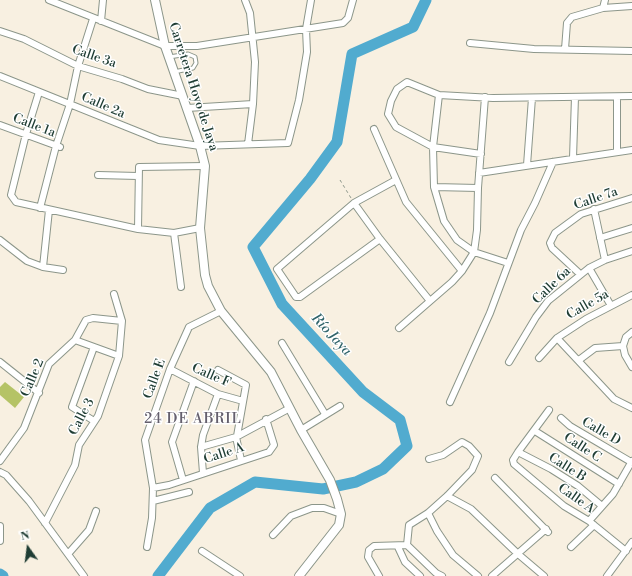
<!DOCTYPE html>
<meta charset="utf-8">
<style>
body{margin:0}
#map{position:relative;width:632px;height:576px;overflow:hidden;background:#f8f0e1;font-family:"Libre Bodoni",serif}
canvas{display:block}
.north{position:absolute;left:8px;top:528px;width:40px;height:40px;-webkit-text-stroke:3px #fff;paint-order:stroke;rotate:346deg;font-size:11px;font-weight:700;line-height:16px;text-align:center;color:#1f3d34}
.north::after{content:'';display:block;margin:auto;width:14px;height:18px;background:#1f3d34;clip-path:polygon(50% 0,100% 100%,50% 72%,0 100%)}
</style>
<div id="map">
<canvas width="632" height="576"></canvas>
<div class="north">N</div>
</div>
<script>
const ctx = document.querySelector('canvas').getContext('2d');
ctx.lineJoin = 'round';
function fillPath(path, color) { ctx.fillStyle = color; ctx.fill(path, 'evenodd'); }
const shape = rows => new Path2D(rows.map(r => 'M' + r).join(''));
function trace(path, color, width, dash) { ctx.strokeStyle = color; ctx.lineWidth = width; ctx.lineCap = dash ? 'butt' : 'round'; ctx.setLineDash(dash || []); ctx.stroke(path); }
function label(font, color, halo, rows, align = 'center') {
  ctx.font = font + ' "Libre Bodoni",serif'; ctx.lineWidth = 3; ctx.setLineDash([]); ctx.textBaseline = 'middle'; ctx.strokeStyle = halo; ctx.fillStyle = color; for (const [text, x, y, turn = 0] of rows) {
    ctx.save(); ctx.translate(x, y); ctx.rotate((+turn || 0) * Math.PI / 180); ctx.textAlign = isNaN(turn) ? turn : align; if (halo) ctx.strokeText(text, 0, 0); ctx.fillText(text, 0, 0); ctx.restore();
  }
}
fillPath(shape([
 [5,382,24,397,15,408,0,395,0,387]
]), '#b5c366');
trace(shape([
 [0,574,3,576],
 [158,576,210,508,255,482,323,489,356,482,383,469,407,446,400,420,363,392,282,304,253,247,310,179,337,142,352,54,413,27,426,0]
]), '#51abcf', 11);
const lane = shape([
 [169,57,188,54,195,57,196,63,193,68,174,72]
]);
const street = shape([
 [49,0,165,46,197,46,343,23,348,18,353,0],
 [245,0,250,13,255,62,253,104,248,144],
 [603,8,605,0],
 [101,21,103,0],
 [0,31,24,39,78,66,122,79,148,89,183,96],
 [470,43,534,49,632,51],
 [565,49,567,23,572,17,603,8,632,6],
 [0,76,159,140,200,146,288,143,299,100,307,52,306,29,311,0],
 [39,92,26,134,11,195,16,202,138,229,174,233,200,228],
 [439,95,433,147,434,187,444,221,457,240,474,252,508,263],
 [617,97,617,152],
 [187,108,253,104],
 [0,125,60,147],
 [374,129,406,202,462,271],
 [481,154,433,147,396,127,388,114,391,101,397,89,407,82,439,95,493,98,632,96],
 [573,158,575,97],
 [527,165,532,98],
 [479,173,632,150],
 [98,175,138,176],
 [434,187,478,188],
 [354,203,380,239,430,301],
 [40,208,56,146,70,104,78,66,93,19],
 [594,209,605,260],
 [138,229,139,167,205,166],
 [174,233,181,287],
 [600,238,632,228],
 [380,239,300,297,296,297,277,269,354,203,396,180],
 [0,240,27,261,43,267,63,270],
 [43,267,49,210],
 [589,268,610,304],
 [580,274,552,248,550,243,555,233,581,214,632,198],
 [399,328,452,282,462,271,474,252,477,230,478,188,485,97],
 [632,332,626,337,623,346,625,355,632,367],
 [557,338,586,319,632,295],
 [75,340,119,356],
 [282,343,325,414],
 [94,347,72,407,94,421],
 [539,358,557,338,614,399,632,408],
 [579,360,595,348,623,346],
 [0,362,39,393],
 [509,362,536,317,548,301,589,268,605,260,632,251],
 [170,369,218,394,243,401],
 [218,370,246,385,237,436],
 [450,402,490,313,521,230,535,203,553,162],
 [549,410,518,452,513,460,514,464,564,506,589,521,626,551],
 [561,418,570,426,631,462],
 [301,430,340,406],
 [535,431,619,484],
 [236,437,241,460],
 [201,447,236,437,290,408],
 [518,452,551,469,578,486,602,506],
 [0,461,24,428,49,364,75,340,86,320,93,318,122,321],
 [0,472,6,475,29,501,84,576],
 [203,473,201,447,203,435,218,394],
 [495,478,548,532],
 [183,480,172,442,194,381],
 [153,488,169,485,269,452,274,445,266,419],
 [447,496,471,509,518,554,544,576],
 [153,501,189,492],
 [428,513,437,531,453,555,478,576],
 [589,521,613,494,632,461],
 [45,523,75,465,79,445,98,416,119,356,122,321,114,294],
 [0,526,0,541],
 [273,535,291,516,312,508,324,508,341,514],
 [407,545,409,525,428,513,447,496,472,470,478,456,469,446,462,442,443,455,429,459],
 [407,545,436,573,442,576],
 [147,547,152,518,153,488,145,440,170,369,189,327,221,311],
 [398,547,405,562,420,576],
 [571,547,594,525],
 [202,551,240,576],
 [68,554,89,530,96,511],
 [379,576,368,557,369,550,374,546,407,545],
 [492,576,546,529],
 [607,576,632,542]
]);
const secondary = shape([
 [155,0,165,46,200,146,205,166,200,228,205,275,208,286,221,311,271,372,301,430,330,480,337,499,341,514,339,525,299,576]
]);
trace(lane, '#8c968a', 5);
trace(street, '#8c968a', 8);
trace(secondary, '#8c968a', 10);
trace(shape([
 [340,180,351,198]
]), '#8c968a', 1, [3, 3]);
trace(lane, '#fff', 3);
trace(street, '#fff', 6);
trace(secondary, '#fff', 8);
label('13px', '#1f3d34', '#fff', [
 ["Calle 3a",94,57,19],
 ["Carretera Hoyo de Jaya",193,87,72],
 ["Calle 2a",103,106,23],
 ["Calle 1a",34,126,21],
 ["Calle 7a",596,199,-19],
 ["Calle 6a",552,286,-44],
 ["Calle 5a",588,305,-30],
 ["Calle F",211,376,23],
 ["Calle 2",33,378,-67],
 ["Calle E",155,379,-70],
 ["Calle 3",82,417,-62],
 ["Calle D",601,432,30],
 ["Calle C",582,448,33],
 ["Calle A",224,454,-18],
 ["Calle B",567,468,32],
 ["Calle A",576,499,35]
]);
label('italic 14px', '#30646a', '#fff', [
 ["Río Jaya",331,335,47]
]);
ctx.letterSpacing = '1px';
label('14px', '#645f6d', '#fff', [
 ["24 DE ABRIL",193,420]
]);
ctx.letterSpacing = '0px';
</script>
